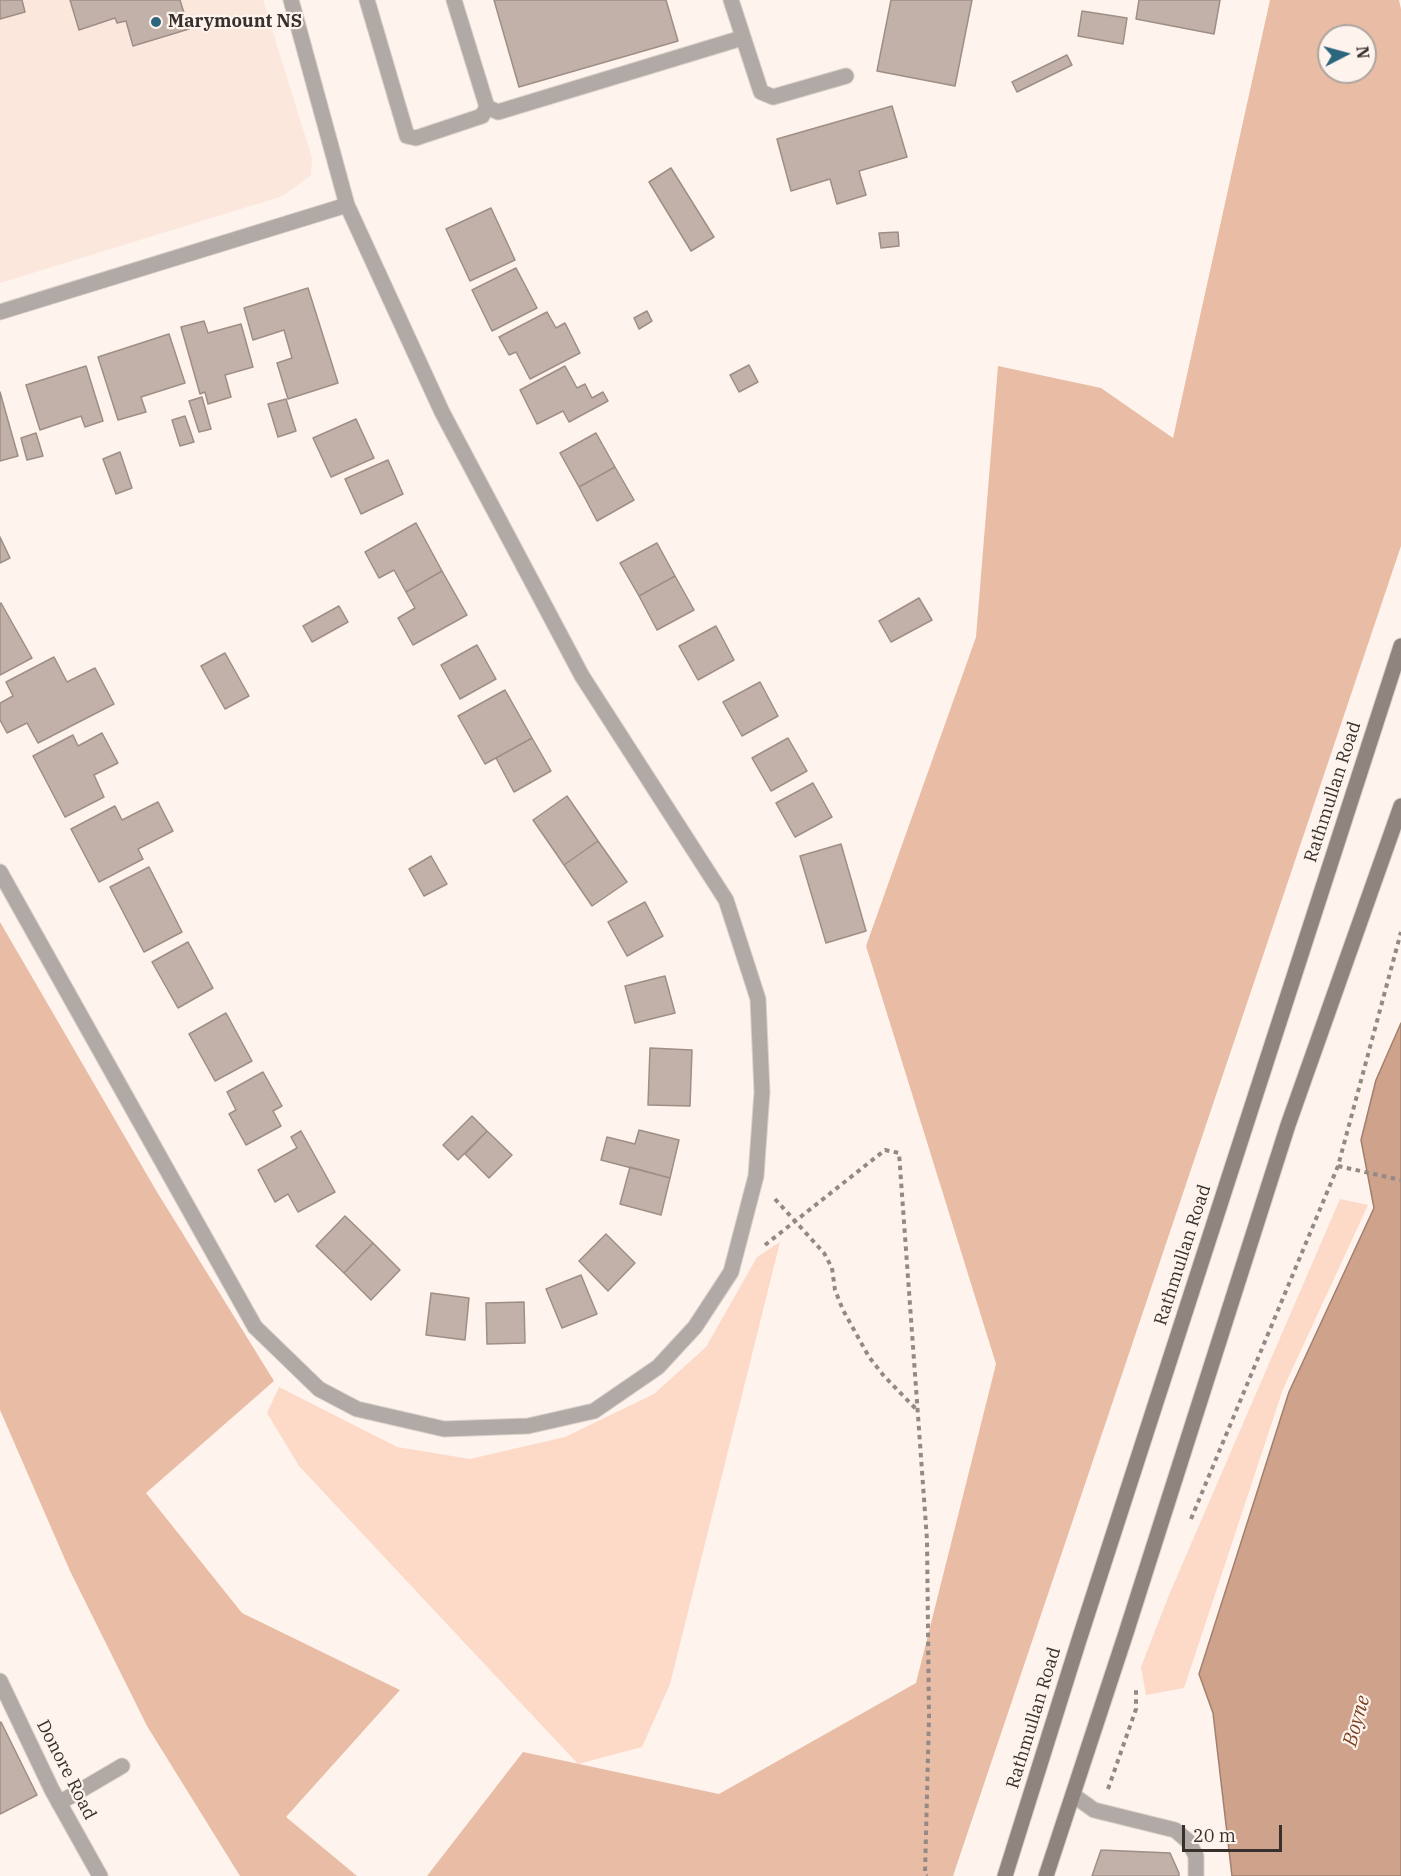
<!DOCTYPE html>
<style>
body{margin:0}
#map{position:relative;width:1401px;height:1876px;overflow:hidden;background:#fef3ed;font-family:"IBM Plex Serif",serif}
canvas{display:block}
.north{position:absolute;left:1317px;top:24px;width:60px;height:60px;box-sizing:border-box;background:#fef3ed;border:2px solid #aea5a0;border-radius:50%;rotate:84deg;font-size:16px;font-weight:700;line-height:24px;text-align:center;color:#37302d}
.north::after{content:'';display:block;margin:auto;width:21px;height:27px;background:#2c657e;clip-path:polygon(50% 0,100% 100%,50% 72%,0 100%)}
.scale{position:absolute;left:1182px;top:1825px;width:100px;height:27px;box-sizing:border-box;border:3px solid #37302d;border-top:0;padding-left:8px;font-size:18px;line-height:21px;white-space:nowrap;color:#37302d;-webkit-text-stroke:4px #fef3ed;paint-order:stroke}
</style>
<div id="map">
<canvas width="1401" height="1876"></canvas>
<div class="north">N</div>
<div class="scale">20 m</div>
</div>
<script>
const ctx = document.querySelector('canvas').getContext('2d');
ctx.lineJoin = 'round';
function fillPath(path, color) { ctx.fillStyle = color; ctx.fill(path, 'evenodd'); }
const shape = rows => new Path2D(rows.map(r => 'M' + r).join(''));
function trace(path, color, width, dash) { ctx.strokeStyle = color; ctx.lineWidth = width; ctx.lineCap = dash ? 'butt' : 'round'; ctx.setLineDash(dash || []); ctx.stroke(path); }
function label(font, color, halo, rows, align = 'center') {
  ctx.font = font + ' "IBM Plex Serif",serif'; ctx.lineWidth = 4.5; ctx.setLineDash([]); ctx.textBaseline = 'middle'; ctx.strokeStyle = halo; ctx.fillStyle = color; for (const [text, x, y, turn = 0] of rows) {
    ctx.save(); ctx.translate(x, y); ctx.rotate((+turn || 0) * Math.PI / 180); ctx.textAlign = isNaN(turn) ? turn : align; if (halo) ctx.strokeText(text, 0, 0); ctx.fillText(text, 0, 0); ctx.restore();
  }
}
fillPath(shape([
 [0,0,263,0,312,158,311,175,283,196,0,283]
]), '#fce7dc');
fillPath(shape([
 [1340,1199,1368,1205,1283,1389,1184,1688,1146,1695,1141,1667,1169,1595],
 [780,1242,670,1684,642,1747,578,1764,299,1466,267,1413,279,1387,397,1447,470,1459,565,1437,654,1394,706,1347,757,1257]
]), '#fdd9c7');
fillPath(shape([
 [1270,0,1399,0,1401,9,1401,546,953,1876,427,1876,523,1752,719,1794,916,1683,996,1364,866,946,976,637,998,366,1101,388,1173,438],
 [1329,36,1365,36,1365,72,1329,72],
 [0,922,157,1192,274,1381,146,1493,242,1613,400,1690,286,1817,357,1876,240,1876,147,1726,70,1571,0,1410]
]), '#e9bda5');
const water = shape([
 [1401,1023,1401,1876,1232,1876,1213,1713,1199,1674,1289,1392,1374,1208,1361,1140,1376,1080,1401,1023]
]);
fillPath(water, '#cea28b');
trace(water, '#a1806f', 1.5);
const building = shape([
 [0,0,22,0,25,12,0,19,0,0],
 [70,0,180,0,189,29,133,46,126,21,117,23,115,18,79,30,70,0],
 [494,0,666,0,678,41,519,87,494,0],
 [891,0,972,0,955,86,877,71,891,0],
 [1139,0,1220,0,1214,34,1136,19,1139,0],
 [1082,11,1127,18,1123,44,1078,36,1082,11],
 [1067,55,1072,65,1017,92,1012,82,1067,55],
 [892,106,907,157,859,171,866,195,837,204,830,179,791,191,777,139,892,106],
 [671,168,714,237,691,251,649,182,671,168],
 [491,208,515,260,470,281,446,229,491,208],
 [898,232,899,246,881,248,879,233,898,232],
 [516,268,537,308,492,331,472,290,516,268],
 [308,288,338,383,288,399,277,363,292,358,284,330,253,340,244,308,308,288],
 [647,311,652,321,639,329,634,318,647,311],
 [547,312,556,328,565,323,580,353,530,379,516,352,509,355,499,337,547,312],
 [204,321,208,333,241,324,253,367,225,375,231,397,208,404,205,392,200,394,181,327,204,321],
 [169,334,185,383,141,397,146,412,118,420,98,357,169,334],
 [749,365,758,382,739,392,730,375,749,365],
 [86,366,103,421,85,427,81,416,40,430,26,385,86,366],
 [565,366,577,388,585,384,592,398,603,392,608,401,569,422,563,411,537,424,520,390,565,366],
 [0,392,18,456,0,461,0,392],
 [202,397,211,429,199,432,189,401,202,397],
 [286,399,296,431,278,437,268,404,286,399],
 [185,416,194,442,180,446,172,420,185,416],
 [356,419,374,458,331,477,313,438,356,419],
 [36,433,43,456,27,460,21,438,36,433],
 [596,433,615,467,579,487,560,453,596,433],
 [120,452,132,488,116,494,103,459,120,452],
 [388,460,403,494,361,514,345,479,388,460],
 [615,467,634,500,597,521,579,487,615,467],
 [416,523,442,571,406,592,394,570,379,578,365,552,416,523],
 [0,537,10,558,0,563,0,537],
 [657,543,675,576,639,596,620,563,657,543],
 [442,571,467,615,413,645,398,618,415,608,406,592,442,571],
 [675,576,694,610,657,630,639,596,675,576],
 [919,598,932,620,891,642,879,621,919,598],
 [1,603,32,658,0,675,0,604,1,603],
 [339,606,348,622,312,642,303,626,339,606],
 [716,626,734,660,698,680,679,646,716,626],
 [477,645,496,679,460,699,441,665,477,645],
 [225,653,249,696,225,709,201,666,225,653],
 [54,657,67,682,95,668,114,704,38,743,27,723,7,733,0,720,0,703,13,696,6,682,54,657],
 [760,682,778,716,742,736,723,702,760,682],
 [505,690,532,738,485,764,458,716,505,690],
 [102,733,118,763,94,775,104,797,65,817,33,756,73,735,78,746,102,733],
 [532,738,551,771,514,792,496,758,532,738],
 [788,738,807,771,771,791,752,758,788,738],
 [813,783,832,817,795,837,776,803,813,783],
 [567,796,598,841,564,865,533,820,567,796],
 [158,802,173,831,138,849,143,859,99,882,71,829,115,806,122,820,158,802],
 [598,841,627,882,592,906,564,865,598,841],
 [841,844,866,931,826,943,800,856,841,844],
 [431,856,447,884,424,896,409,869,431,856],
 [149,867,182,932,144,952,110,887,149,867],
 [645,902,663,936,627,956,608,922,645,902],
 [188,942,213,988,178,1008,152,962,188,942],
 [665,976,675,1013,635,1023,625,986,665,976],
 [226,1013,252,1061,215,1081,189,1034,226,1013],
 [650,1048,692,1050,690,1106,648,1105,650,1048],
 [263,1072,282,1106,273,1111,281,1126,246,1145,229,1114,236,1110,227,1092,263,1072],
 [472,1116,487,1131,458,1160,443,1145,472,1116],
 [639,1130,679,1140,670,1178,601,1160,607,1137,635,1144,639,1130],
 [301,1131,335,1192,298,1212,288,1194,275,1202,258,1170,297,1148,291,1137,301,1131],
 [487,1131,512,1155,489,1178,465,1154,487,1131],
 [630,1167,670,1178,661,1215,620,1204,630,1167],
 [345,1216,373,1243,344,1273,316,1246,345,1216],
 [606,1234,635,1263,608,1291,579,1261,606,1234],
 [373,1243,400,1270,371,1300,344,1273,373,1243],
 [581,1275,597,1314,562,1328,546,1289,581,1275],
 [431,1293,469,1298,465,1340,426,1335,431,1293],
 [524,1302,525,1343,487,1344,486,1303,524,1302],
 [1,1722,37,1795,0,1814,0,1723,1,1722],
 [1101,1850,1170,1853,1179,1873,1179,1876,1092,1876,1101,1850]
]);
fillPath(building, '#c2b1a8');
trace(building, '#9f8e85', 1.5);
const service = shape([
 [367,0,407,136,416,138,482,116,487,107],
 [454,0,487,107,498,112,742,38],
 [731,0,761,92,773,97,846,76],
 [1073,1795,1094,1810,1175,1830,1188,1841,1196,1856,1196,1876],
 [59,1803,122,1766]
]);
const minor = shape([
 [0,312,347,205],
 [0,872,255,1327,319,1389,357,1409,444,1429,528,1426,594,1411,658,1367,695,1327,731,1272,756,1176,762,1092,758,999,726,900,582,676,442,412,347,205,291,0]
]);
const tertiary = shape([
 [0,1681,52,1790,100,1876]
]);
const secondary = shape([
 [1005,1876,1079,1640,1401,646],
 [1046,1876,1126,1633,1288,1125,1401,806]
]);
trace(service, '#dad0ca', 17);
trace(minor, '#dad0ca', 17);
trace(tertiary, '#dad0ca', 17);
trace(secondary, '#dad0ca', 17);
trace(shape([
 [1338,1166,1401,1180],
 [775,1199,824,1253,832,1268,835,1290,843,1310,869,1357,884,1376,917,1410],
 [765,1245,885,1150,899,1153,927,1540,929,1717,925,1874,927,1876],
 [1191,1519,1338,1166,1401,932],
 [1108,1789,1136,1709,1136,1687]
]), '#938a86', 4, [4.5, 4.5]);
trace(service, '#b1a9a5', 15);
trace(minor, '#b1a9a5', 15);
trace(tertiary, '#b1a9a5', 15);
trace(secondary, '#90847f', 15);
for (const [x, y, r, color] of [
 [156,22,6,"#2c657e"]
]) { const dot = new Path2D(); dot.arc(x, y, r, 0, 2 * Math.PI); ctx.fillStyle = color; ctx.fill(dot); trace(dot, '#fef3ed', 2); }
label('bold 18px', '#37302d', '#fef3ed', [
 ["Marymount NS",168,22]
], 'left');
label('18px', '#37302d', '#fef3ed', [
 ["Rathmullan Road",1333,792,-72],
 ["Rathmullan Road",1183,1255,-72],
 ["Rathmullan Road",1034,1718,-73],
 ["Donore Road",66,1770,63]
]);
label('italic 20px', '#79411f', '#fef3ed', [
 ["Boyne",1357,1721,-74]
]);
</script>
